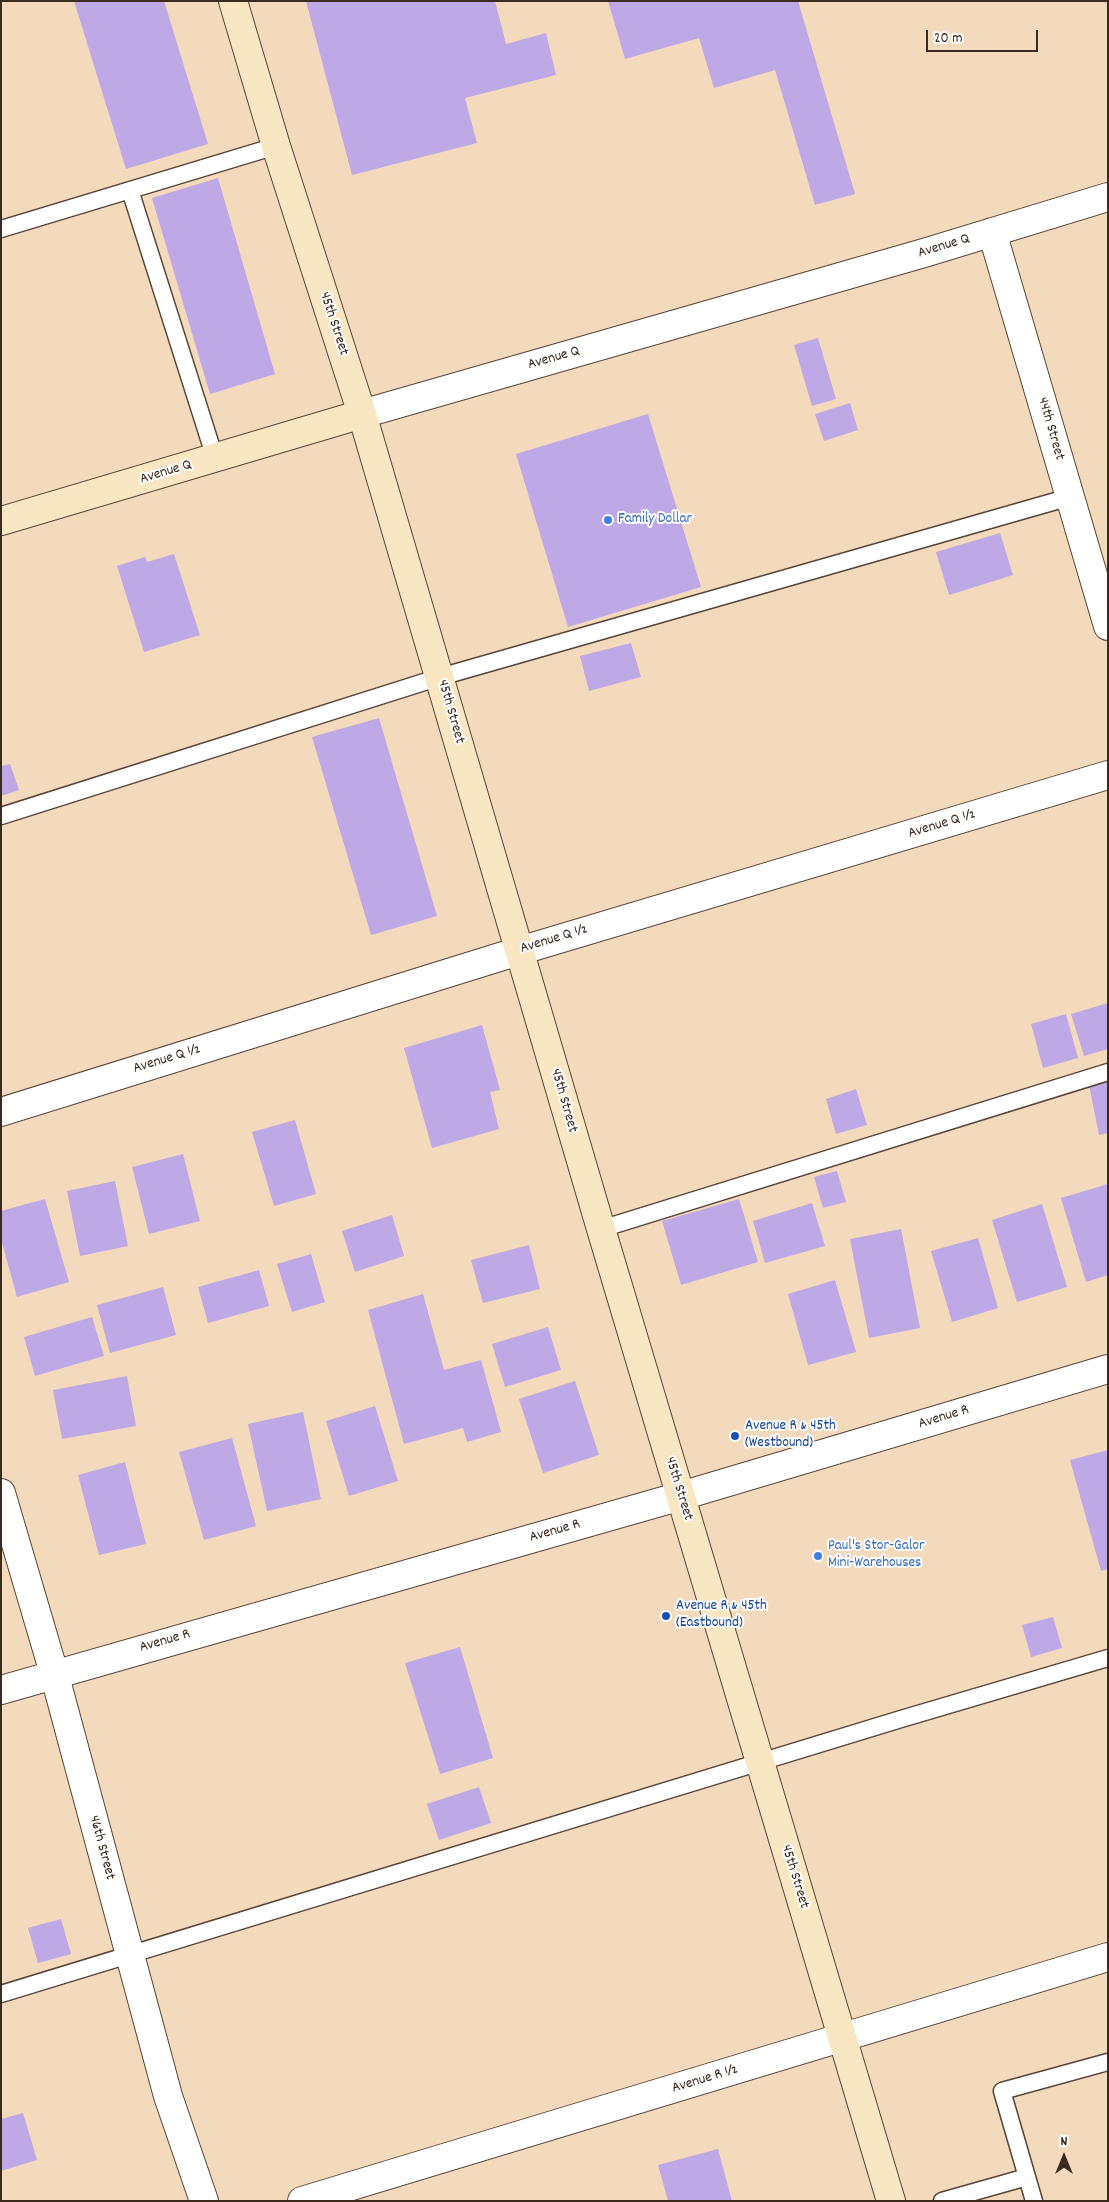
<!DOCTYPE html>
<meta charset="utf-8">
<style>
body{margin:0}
#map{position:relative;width:1109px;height:2202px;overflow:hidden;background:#f4dabd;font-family:Dekko,sans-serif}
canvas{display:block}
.frame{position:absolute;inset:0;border:2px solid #3b2a1e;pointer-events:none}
.north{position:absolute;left:1039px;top:2132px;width:50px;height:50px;-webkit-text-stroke:4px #fff;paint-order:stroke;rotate:0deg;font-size:14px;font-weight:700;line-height:20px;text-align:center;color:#3b2a1e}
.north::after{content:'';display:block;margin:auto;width:18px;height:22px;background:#3b2a1e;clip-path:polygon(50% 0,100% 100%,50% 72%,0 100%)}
.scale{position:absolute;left:926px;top:30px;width:112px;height:22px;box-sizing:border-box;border:2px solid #3b2a1e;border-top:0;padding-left:6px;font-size:15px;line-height:18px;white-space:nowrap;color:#3b2a1e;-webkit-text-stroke:4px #fff;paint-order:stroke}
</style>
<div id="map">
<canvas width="1109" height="2202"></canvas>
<div class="frame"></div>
<div class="north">N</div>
<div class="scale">20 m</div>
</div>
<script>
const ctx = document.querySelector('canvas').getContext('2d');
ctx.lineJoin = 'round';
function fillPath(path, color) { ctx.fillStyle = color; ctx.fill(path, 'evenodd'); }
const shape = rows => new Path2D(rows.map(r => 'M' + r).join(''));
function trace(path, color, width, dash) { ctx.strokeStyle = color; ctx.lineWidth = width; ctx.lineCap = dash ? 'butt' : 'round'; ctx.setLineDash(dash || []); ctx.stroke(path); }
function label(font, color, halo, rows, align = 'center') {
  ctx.font = font + ' Dekko,sans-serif'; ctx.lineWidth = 4; ctx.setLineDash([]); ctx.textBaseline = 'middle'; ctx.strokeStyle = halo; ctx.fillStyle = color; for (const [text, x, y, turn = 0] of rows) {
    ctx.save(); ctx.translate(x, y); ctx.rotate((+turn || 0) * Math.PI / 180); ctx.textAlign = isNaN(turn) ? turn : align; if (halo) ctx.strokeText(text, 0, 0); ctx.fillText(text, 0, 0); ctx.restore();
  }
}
fillPath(shape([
 [74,1,164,1,208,144,126,169],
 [306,1,495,1,506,44,546,33,556,75,465,98,477,143,352,175],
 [608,1,798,1,855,194,815,205,775,70,714,88,699,38,625,59],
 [218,178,275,374,210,394,152,198],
 [818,338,836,399,812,406,794,345],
 [850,403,858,430,824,441,815,414],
 [648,414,701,587,568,627,516,454],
 [1000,533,1013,575,949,595,936,552],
 [174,554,200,635,144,652,117,566,145,557,147,562],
 [631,643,641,677,589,691,580,656],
 [379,718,437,916,371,935,312,737],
 [10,764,19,790,1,796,1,766],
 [1108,1003,1108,1049,1084,1056,1071,1014],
 [1066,1014,1078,1058,1043,1068,1031,1024],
 [482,1025,500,1090,490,1092,499,1129,432,1148,404,1048],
 [1108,1081,1108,1133,1099,1135,1089,1085],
 [856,1089,867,1125,836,1134,826,1099],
 [295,1120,316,1194,274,1206,252,1132],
 [183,1154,200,1221,149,1234,132,1167],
 [837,1171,846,1202,823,1208,814,1177],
 [115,1181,128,1246,80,1256,67,1191],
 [1108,1184,1108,1275,1086,1282,1061,1198],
 [45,1199,69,1282,17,1297,1,1239,1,1211],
 [739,1199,758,1262,681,1285,662,1221],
 [812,1203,825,1246,765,1263,753,1221],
 [1042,1204,1067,1287,1017,1302,992,1220],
 [392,1215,404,1256,355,1272,342,1231],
 [901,1229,920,1328,869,1338,850,1239],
 [978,1238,998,1308,952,1322,931,1251],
 [529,1245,540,1289,483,1303,471,1260],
 [311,1254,325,1302,292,1312,277,1264],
 [259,1270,269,1306,208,1323,198,1287],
 [835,1280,856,1352,808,1365,788,1294],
 [163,1287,176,1335,110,1353,97,1305],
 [423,1294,444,1370,481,1360,501,1432,467,1442,463,1428,404,1444,368,1310],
 [92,1317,104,1356,35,1376,24,1337],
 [548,1327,561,1370,505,1387,492,1344],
 [127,1376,136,1426,62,1439,53,1390],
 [575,1381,599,1455,543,1473,519,1399],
 [375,1406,398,1481,349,1496,326,1421],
 [303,1412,321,1499,267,1511,248,1424],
 [232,1438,256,1526,204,1540,179,1452],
 [1108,1450,1108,1569,1101,1571,1070,1460],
 [125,1462,146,1544,99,1555,78,1475],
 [1053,1617,1062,1648,1031,1657,1022,1625],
 [460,1647,493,1758,440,1774,405,1663],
 [479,1787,491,1823,439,1840,427,1804],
 [61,1919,71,1954,38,1963,28,1928],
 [23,2113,37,2160,1,2171,1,2119],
 [718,2149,732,2201,668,2201,658,2165]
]), '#bea8e6');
const lane = shape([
 [130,190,215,458],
 [1,229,276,146],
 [1,816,440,677,1070,497],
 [601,1229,1108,1072],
 [1,1994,901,1719,1108,1658],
 [1027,2177,1034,2201],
 [942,2201,1027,2177,1002,2091,1108,2062]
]);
const street = shape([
 [992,232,1108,626],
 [362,414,924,253,1108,197],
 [1,1112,519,951,1108,775],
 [1,1493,54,1673,168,2096,204,2201],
 [1,1690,681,1496,1108,1369],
 [302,2201,1108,1957]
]);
const secondary = shape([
 [233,1,276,146,362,414,601,1229,891,2201],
 [1,521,362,414]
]);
trace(lane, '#574436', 19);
trace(street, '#574436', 30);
trace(secondary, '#574436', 30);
trace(lane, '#fff', 16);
trace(street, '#fff', 28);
trace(secondary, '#f9e7c3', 28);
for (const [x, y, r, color] of [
 [608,520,5,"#3f7fe0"],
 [735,1436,5,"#1a4fb4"],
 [818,1556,5,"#3f7fe0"],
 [666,1616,5,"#1a4fb4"]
]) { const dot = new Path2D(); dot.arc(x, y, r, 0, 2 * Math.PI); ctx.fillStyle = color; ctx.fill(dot); trace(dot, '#fff', 2); }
label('15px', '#3b2a1e', '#fff', [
 ["Avenue Q",944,247,-17],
 ["45th Street",333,324,72],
 ["Avenue Q",554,359,-16],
 ["44th Street",1050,429,74],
 ["Avenue Q",166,473,-17],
 ["45th Street",450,712,74],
 ["Avenue Q ½",942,825,-17],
 ["Avenue Q ½",554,940,-17],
 ["Avenue Q ½",167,1060,-17],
 ["45th Street",563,1101,74],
 ["Avenue R",944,1418,-17],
 ["45th Street",678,1489,73],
 ["Avenue R",555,1532,-16],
 ["Avenue R",165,1642,-16],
 ["46th Street",101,1848,75],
 ["45th Street",794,1877,73],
 ["Avenue R ½",705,2080,-17]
]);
label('15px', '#366cbe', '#fff', [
 ["Family Dollar",618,520],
 ["Paul's Stor-Galor",828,1547],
 ["Mini-Warehouses",828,1564]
], 'left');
label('15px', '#164399', '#fff', [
 ["Avenue R & 45th",745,1427],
 ["(Westbound)",745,1444],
 ["Avenue R & 45th",676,1607],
 ["(Eastbound)",676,1624]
], 'left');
</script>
